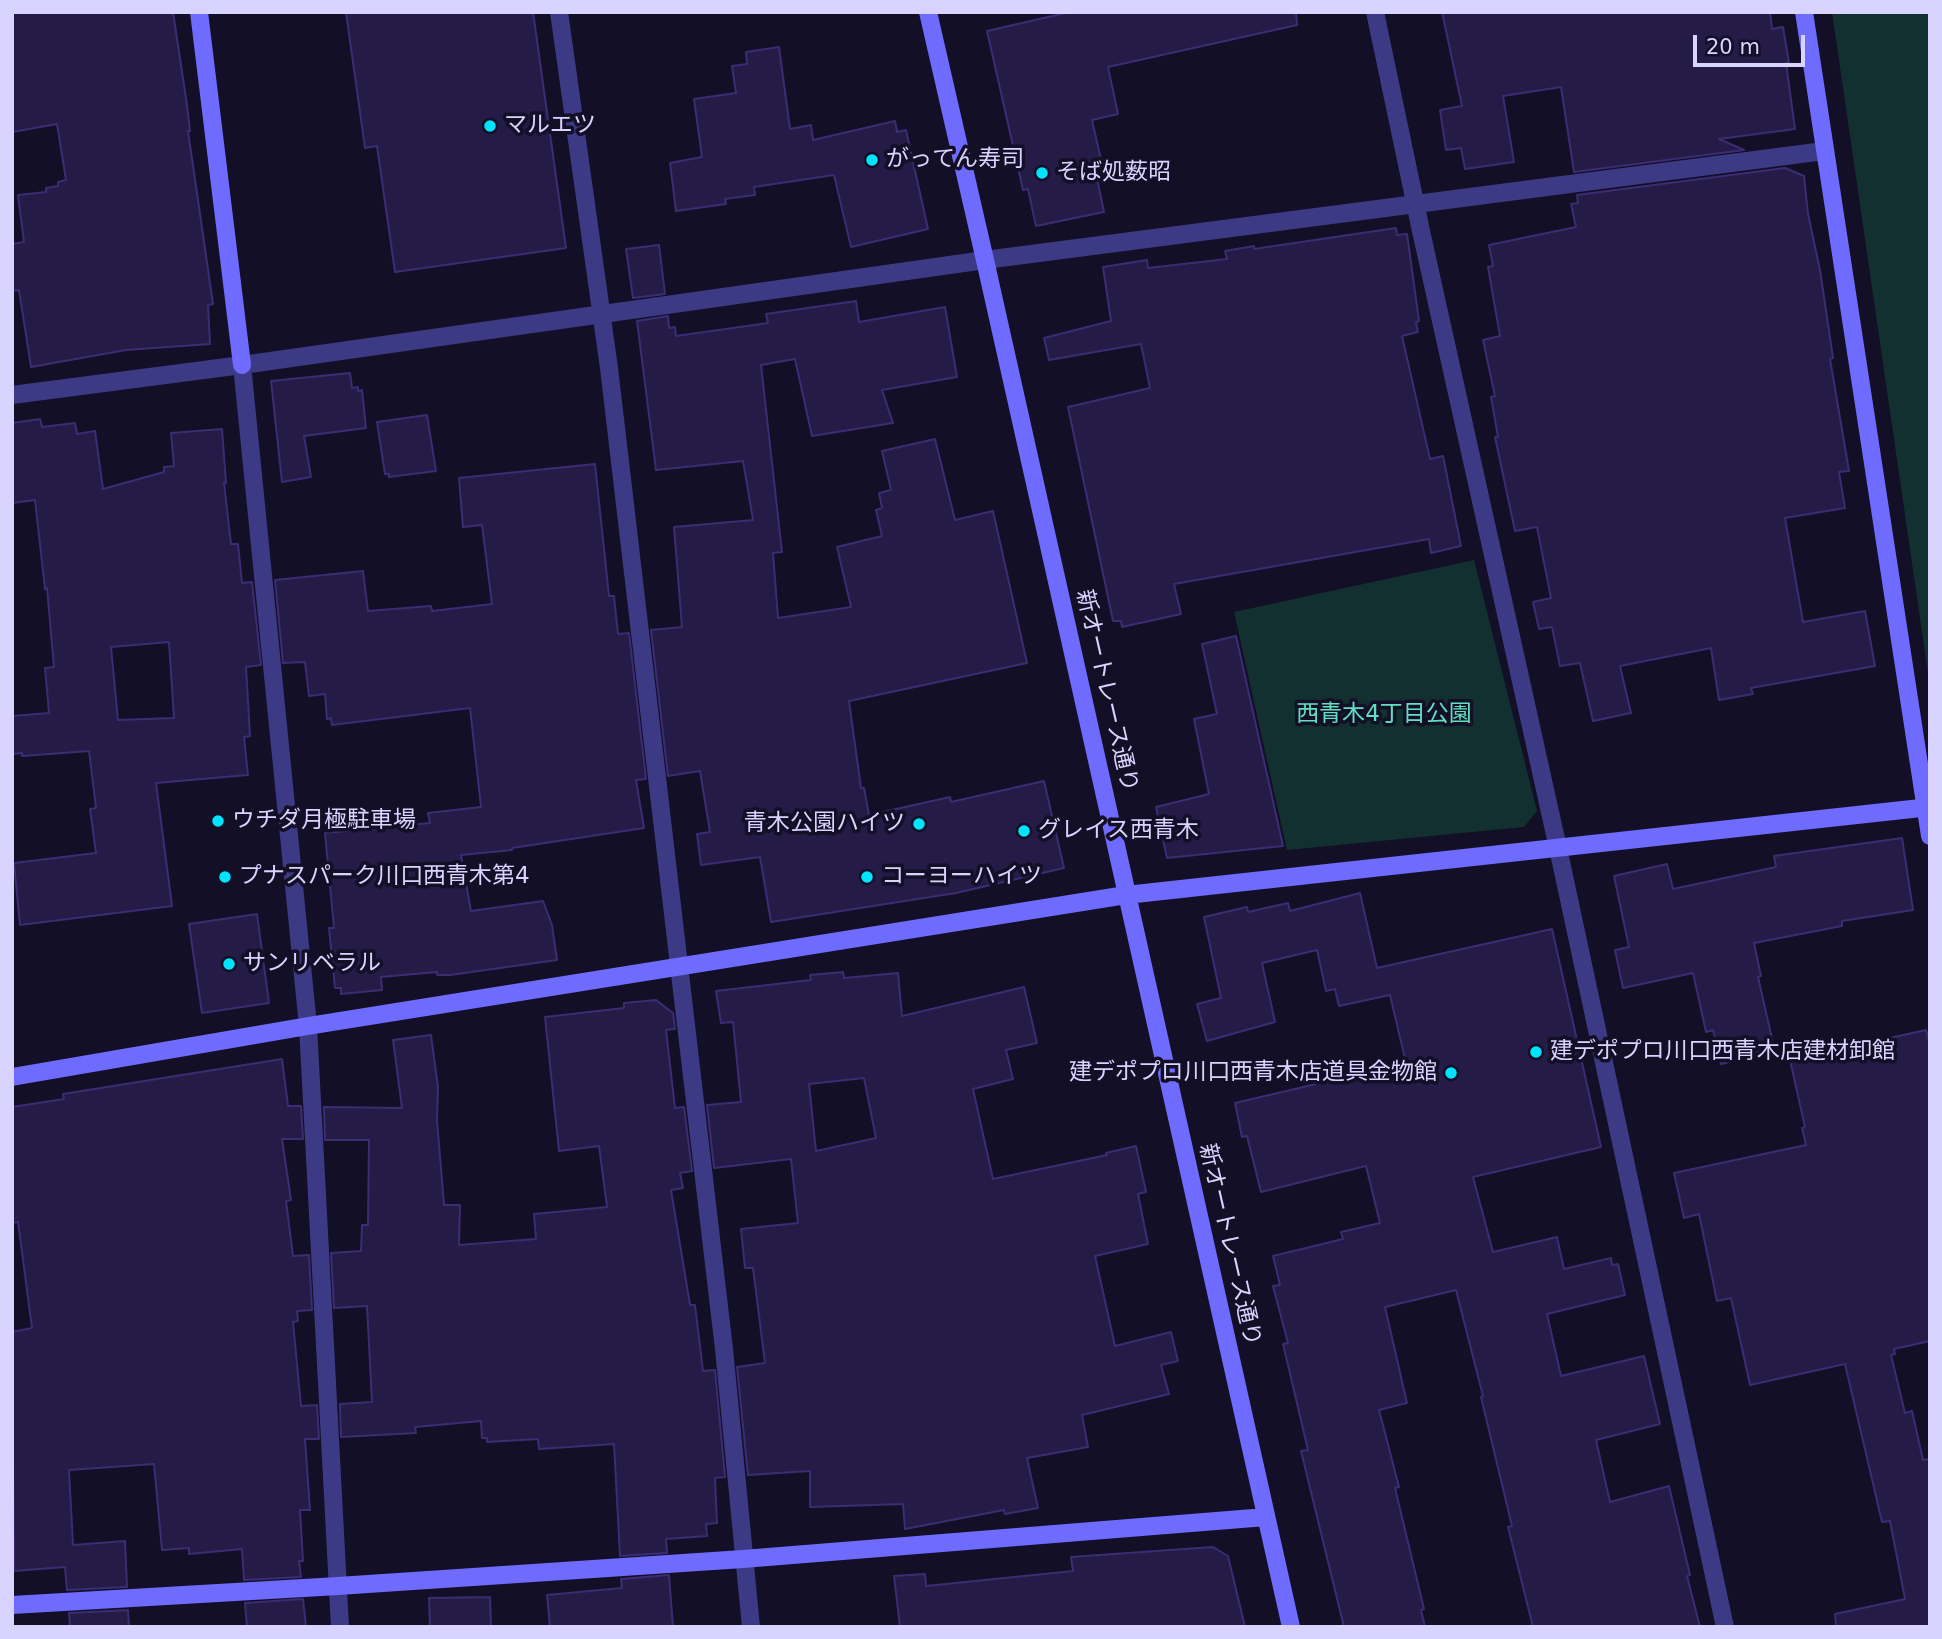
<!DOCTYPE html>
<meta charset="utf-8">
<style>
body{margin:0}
#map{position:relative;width:1942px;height:1639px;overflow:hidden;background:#130f26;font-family:"DejaVu Sans",sans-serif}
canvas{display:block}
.frame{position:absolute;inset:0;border:14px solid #d9d4ff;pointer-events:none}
.scale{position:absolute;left:1693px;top:35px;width:112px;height:32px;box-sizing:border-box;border:4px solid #d9d4ff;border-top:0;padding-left:9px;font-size:21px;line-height:24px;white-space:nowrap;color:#d9d4ff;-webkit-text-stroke:5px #130f26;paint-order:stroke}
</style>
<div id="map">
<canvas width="1942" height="1639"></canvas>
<div class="frame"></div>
<div class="scale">20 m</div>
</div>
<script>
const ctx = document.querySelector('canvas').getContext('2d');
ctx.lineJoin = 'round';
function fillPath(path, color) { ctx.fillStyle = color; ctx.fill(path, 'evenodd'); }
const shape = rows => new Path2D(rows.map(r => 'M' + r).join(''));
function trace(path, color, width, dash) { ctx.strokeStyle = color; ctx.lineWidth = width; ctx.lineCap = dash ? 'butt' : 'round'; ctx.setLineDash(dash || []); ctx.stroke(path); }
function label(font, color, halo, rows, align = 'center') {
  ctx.font = font + ' "DejaVu Sans","Noto Sans JP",sans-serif'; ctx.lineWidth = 7; ctx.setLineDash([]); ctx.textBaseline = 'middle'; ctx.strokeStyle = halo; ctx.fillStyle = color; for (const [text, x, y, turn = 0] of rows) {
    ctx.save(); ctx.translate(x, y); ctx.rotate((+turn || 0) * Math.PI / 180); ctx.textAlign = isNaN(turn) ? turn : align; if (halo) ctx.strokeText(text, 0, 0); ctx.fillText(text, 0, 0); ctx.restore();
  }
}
fillPath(shape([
 [1832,12,1930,12,1930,687],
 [1474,560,1537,811,1524,827,1287,850,1234,612]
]), '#12302f');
const building = shape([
 [12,12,173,12,187,105,190,131,188,131,213,304,208,305,210,344,126,350,31,367,19,290,12,291,12,244,24,242,18,195,46,192,46,188,58,186,58,182,66,180,57,124,12,132,12,12],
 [346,12,533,12,566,248,395,272,377,146,365,148,346,12],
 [1070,12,1296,12,1297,25,1108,67,1118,114,1092,120,1104,173,1096,174,1104,212,1036,226,1028,189,1023,190,987,31,1070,12],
 [1442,12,1770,12,1772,29,1783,27,1789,63,1786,63,1795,129,1719,139,1744,150,1574,172,1561,87,1503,96,1514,162,1465,169,1461,148,1446,150,1440,110,1462,106,1442,12],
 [779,47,790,129,811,125,813,140,895,121,897,132,906,130,928,229,851,247,834,175,754,187,755,195,725,199,726,204,676,211,670,163,702,157,694,99,736,93,732,66,747,64,746,52,779,47],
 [1785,168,1804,176,1808,214,1820,270,1833,358,1830,359,1849,471,1839,472,1845,508,1785,518,1803,622,1865,611,1875,666,1751,688,1753,694,1719,700,1711,648,1620,666,1631,713,1593,721,1580,663,1560,666,1552,627,1539,629,1533,602,1551,598,1537,527,1515,531,1495,437,1498,437,1491,397,1495,396,1483,340,1500,336,1488,267,1493,266,1489,245,1576,227,1571,204,1578,203,1577,195,1785,168],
 [1396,228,1397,235,1407,234,1419,321,1416,322,1418,332,1402,336,1430,459,1443,456,1461,546,1431,553,1429,539,1174,584,1181,614,1122,627,1121,621,1113,621,1068,407,1150,388,1141,344,1049,360,1044,338,1111,321,1103,267,1147,260,1148,268,1227,259,1225,251,1254,246,1254,249,1396,228],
 [659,245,665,294,633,298,626,249,659,245],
 [856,301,859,322,945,307,957,377,882,390,893,423,812,436,795,359,761,365,782,552,773,553,778,618,851,607,837,547,882,536,876,510,882,508,879,493,891,490,882,451,935,439,955,520,993,511,1027,663,849,701,861,788,864,788,869,815,950,797,951,802,1044,781,1064,868,956,893,771,922,760,857,701,865,697,834,710,832,700,771,668,776,651,630,682,627,674,527,753,520,743,461,656,470,637,321,668,316,669,328,675,327,676,336,768,323,766,314,856,301],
 [350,373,352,388,358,387,358,391,362,390,366,428,304,436,311,477,282,482,271,381,350,373],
 [427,415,436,471,389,477,389,474,385,474,377,422,427,415],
 [40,419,42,427,75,423,77,434,95,431,103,489,164,472,164,467,174,466,171,433,222,429,226,483,224,483,231,544,238,544,242,583,252,582,261,665,246,667,250,736,244,737,248,775,156,783,172,906,20,925,14,863,96,853,90,809,96,808,89,751,22,756,22,753,12,754,12,716,49,713,45,668,54,667,47,588,45,589,35,500,12,503,12,423,40,419],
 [169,642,174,718,118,720,111,647,169,642],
 [595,464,609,596,614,596,618,634,629,633,646,779,636,780,644,828,512,848,512,850,461,855,471,911,543,901,552,925,557,960,450,975,437,975,437,972,381,977,382,990,341,994,341,988,335,988,329,928,334,928,325,833,430,823,428,813,481,807,470,708,332,725,331,718,327,719,325,694,309,696,305,662,283,663,275,580,363,571,368,611,431,606,432,611,492,604,482,525,463,527,459,478,595,464],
 [1236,636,1283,846,1167,858,1156,807,1209,794,1194,719,1217,714,1202,644,1236,636],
 [1902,838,1913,910,1842,921,1842,926,1754,943,1761,976,1758,977,1775,1052,1721,1064,1713,1030,1706,1032,1693,973,1623,988,1615,950,1629,947,1614,876,1667,864,1673,889,1776,867,1774,856,1902,838],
 [1360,893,1377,968,1552,929,1601,1147,1473,1177,1493,1252,1557,1237,1564,1269,1611,1258,1612,1265,1618,1264,1625,1295,1547,1314,1561,1376,1644,1356,1660,1424,1596,1440,1610,1502,1669,1486,1690,1575,1687,1576,1700,1627,1533,1627,1508,1527,1512,1526,1481,1397,1483,1396,1456,1290,1385,1307,1407,1403,1379,1410,1399,1487,1395,1488,1424,1609,1421,1610,1425,1627,1344,1627,1301,1451,1308,1450,1283,1344,1288,1343,1273,1286,1280,1285,1273,1256,1343,1239,1341,1232,1380,1223,1366,1166,1261,1192,1247,1136,1242,1137,1235,1103,1406,1063,1390,995,1339,1006,1335,989,1326,991,1317,950,1262,963,1275,1022,1207,1041,1197,1004,1221,998,1204,917,1247,907,1248,912,1288,903,1290,911,1360,893],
 [257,914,269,1003,202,1013,189,924,257,914],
 [843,972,844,978,898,973,902,1016,1024,987,1037,1043,1006,1050,1013,1079,973,1089,993,1179,1107,1155,1106,1153,1136,1146,1146,1192,1138,1194,1148,1244,1095,1256,1115,1346,1171,1332,1178,1361,1161,1365,1169,1394,1082,1415,1088,1447,1027,1458,1038,1508,1005,1514,1004,1510,905,1529,903,1504,810,1507,810,1471,748,1475,737,1367,765,1363,753,1268,745,1268,741,1229,798,1223,791,1159,714,1168,707,1105,741,1102,733,1022,721,1023,716,991,811,980,810,975,843,972],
 [864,1078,876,1138,816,1151,809,1084,864,1078],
 [656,1000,673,1013,675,1029,666,1030,675,1108,684,1107,692,1171,680,1173,683,1188,671,1190,690,1305,695,1305,703,1371,715,1370,725,1477,715,1478,717,1523,706,1524,707,1536,666,1539,667,1553,620,1556,614,1444,539,1449,538,1439,487,1442,487,1438,482,1438,481,1421,415,1427,416,1433,341,1437,340,1404,372,1402,367,1306,334,1308,331,1253,361,1251,362,1225,368,1225,369,1140,325,1140,324,1107,402,1108,393,1040,431,1035,438,1087,437,1120,444,1205,460,1205,459,1245,536,1239,534,1214,607,1207,599,1146,559,1151,545,1017,624,1008,624,1003,656,1000],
 [1926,1030,1930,1045,1930,1341,1894,1349,1895,1354,1891,1355,1905,1413,1912,1411,1923,1460,1930,1459,1930,1627,1836,1627,1835,1614,1905,1599,1890,1521,1882,1522,1845,1364,1750,1385,1731,1298,1717,1301,1699,1214,1684,1218,1674,1173,1806,1145,1802,1128,1805,1127,1790,1060,1926,1030],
 [282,1059,288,1106,301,1106,303,1139,282,1139,291,1200,286,1201,293,1256,309,1255,312,1310,297,1311,298,1321,293,1322,301,1406,317,1405,319,1439,305,1439,310,1510,300,1510,303,1561,299,1561,301,1577,244,1580,242,1549,189,1554,189,1548,162,1550,154,1464,69,1470,73,1545,125,1541,127,1587,67,1590,65,1567,14,1571,12,1332,32,1328,18,1222,12,1223,12,1107,64,1099,63,1094,282,1059],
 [1213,1547,1228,1556,1245,1627,900,1627,894,1576,925,1574,926,1586,1073,1571,1071,1557,1213,1547],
 [669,1575,673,1627,550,1627,547,1595,622,1588,621,1579,669,1575],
 [490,1597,491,1627,430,1627,429,1598,490,1597],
 [303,1599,306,1627,247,1627,245,1603,303,1599],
 [128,1610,129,1627,70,1627,69,1613,128,1610]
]);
fillPath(building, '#241b47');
trace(building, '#3b2d73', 2);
trace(shape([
 [559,12,609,368,724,1349,751,1627],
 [1375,12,1421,231,1558,848,1725,1627],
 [242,365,308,1026,340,1627],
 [12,395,242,365,985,260,1824,151]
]), '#3d3a85', 18);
trace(shape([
 [199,12,242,365],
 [928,12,985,260,1291,1627],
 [1804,12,1930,836],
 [12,1077,308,1026,1126,895,1930,807],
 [12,1605,338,1586,743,1559,1266,1517]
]), '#6f6bff', 18);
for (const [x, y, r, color] of [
 [490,126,7,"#00e5ff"],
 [872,160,7,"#00e5ff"],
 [1042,173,7,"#00e5ff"],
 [218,821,7,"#00e5ff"],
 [919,824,7,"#00e5ff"],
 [1024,831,7,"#00e5ff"],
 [225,877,7,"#00e5ff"],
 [867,877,7,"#00e5ff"],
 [229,964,7,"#00e5ff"],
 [1536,1052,7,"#00e5ff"],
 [1451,1073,7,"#00e5ff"]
]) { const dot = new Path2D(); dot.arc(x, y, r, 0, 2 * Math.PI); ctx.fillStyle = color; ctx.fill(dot); trace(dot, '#130f26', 2.5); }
label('23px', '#d9d4ff', '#130f26', [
 ["マルエツ",504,126],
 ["がってん寿司",886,160],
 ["そば処薮昭",1056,173],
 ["ウチダ月極駐車場",232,821],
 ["青木公園ハイツ",905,824,"right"],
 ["グレイス西青木",1038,831],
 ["プナスパーク川口西青木第4",239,877],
 ["コーヨーハイツ",881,877],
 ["サンリベラル",243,964],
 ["建デポプロ川口西青木店建材卸館",1550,1052],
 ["建デポプロ川口西青木店道具金物館",1437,1073,"right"]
], 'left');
label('23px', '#d9d4ff', '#130f26', [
 ["新オートレース通り",1106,691,77],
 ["新オートレース通り",1229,1245,77]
]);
label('23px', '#5fe0c0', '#130f26', [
 ["西青木4丁目公園",1384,715]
]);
</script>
